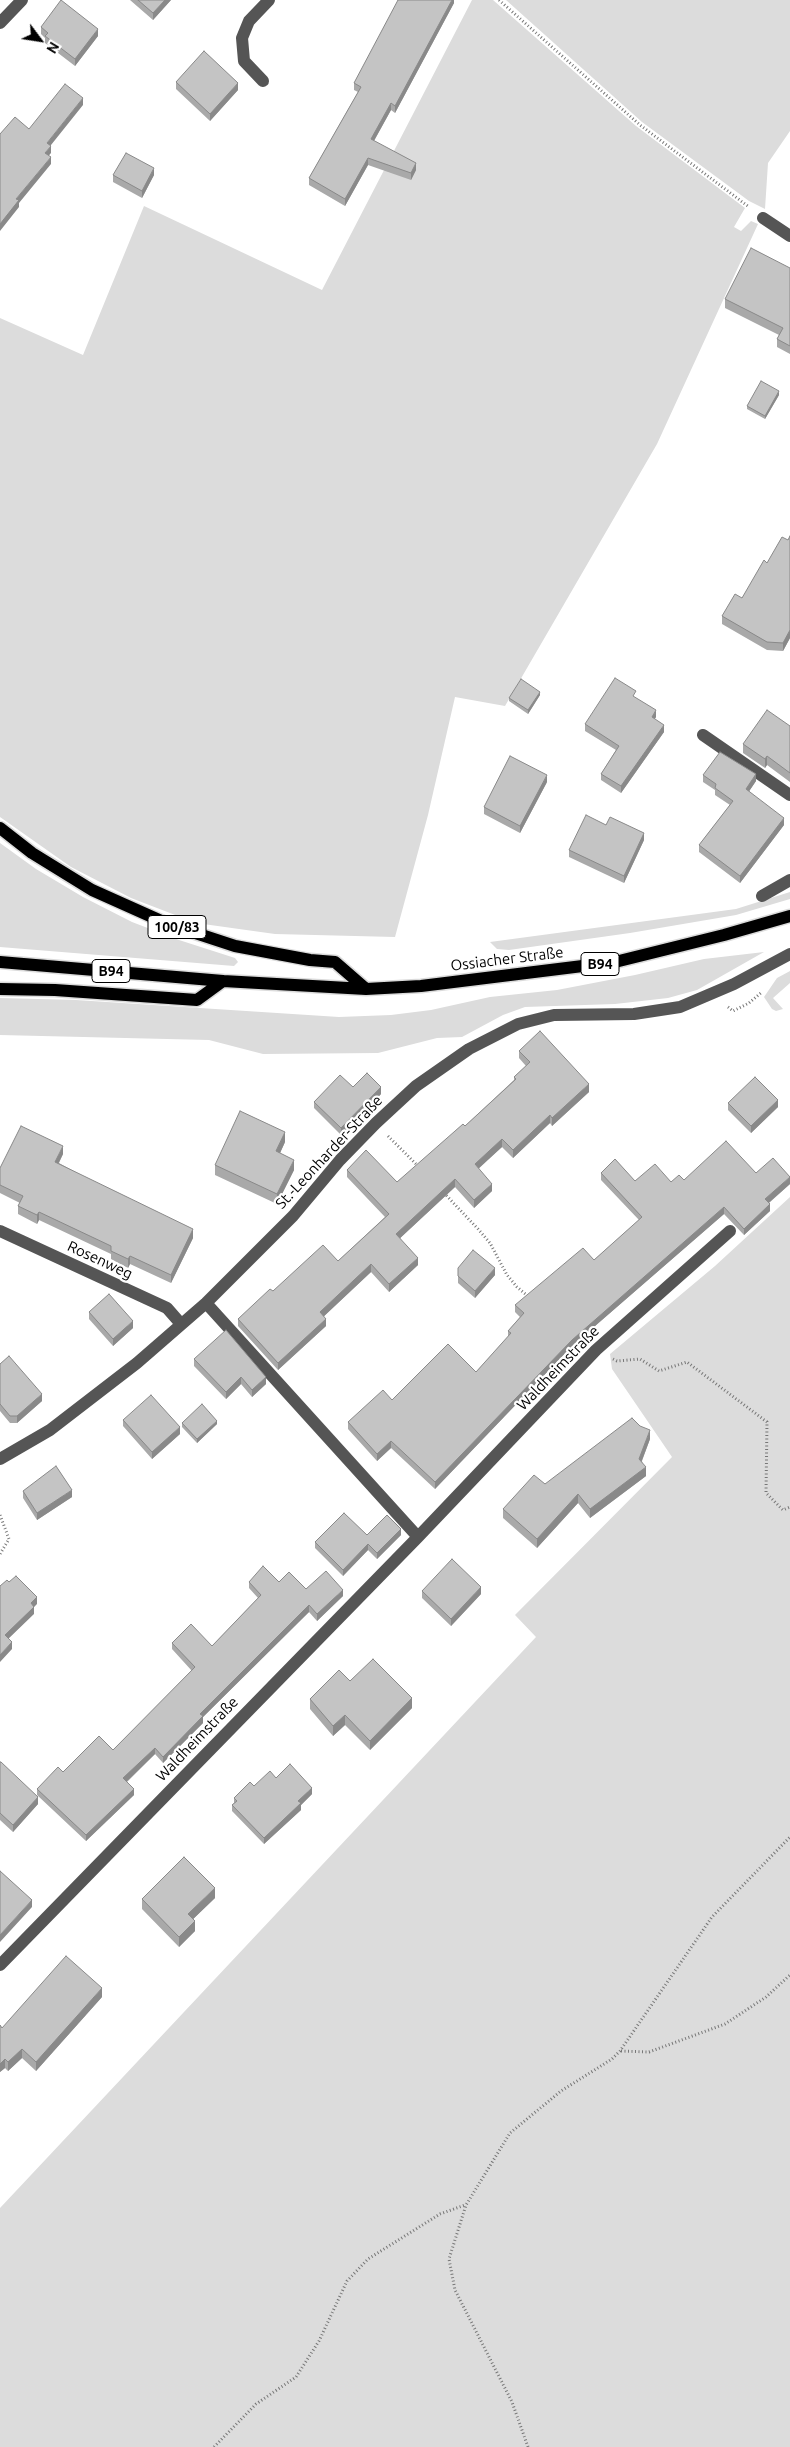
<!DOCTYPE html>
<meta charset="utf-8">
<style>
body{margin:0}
#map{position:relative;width:790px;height:2447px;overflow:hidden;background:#fff;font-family:Ubuntu,sans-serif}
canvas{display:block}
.north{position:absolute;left:15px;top:15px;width:50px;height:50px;-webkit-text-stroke:4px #fff;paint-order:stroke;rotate:121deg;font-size:14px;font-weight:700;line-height:20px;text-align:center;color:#000}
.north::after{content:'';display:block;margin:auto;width:18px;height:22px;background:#000;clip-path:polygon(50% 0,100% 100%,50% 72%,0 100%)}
</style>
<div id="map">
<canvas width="790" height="2447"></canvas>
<div class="north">N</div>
</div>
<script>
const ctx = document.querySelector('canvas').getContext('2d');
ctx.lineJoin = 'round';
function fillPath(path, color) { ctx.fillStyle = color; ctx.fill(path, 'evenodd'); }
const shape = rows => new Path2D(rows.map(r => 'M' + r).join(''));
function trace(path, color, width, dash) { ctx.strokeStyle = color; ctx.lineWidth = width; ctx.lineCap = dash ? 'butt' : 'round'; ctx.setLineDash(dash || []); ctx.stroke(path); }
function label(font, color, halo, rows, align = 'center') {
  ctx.font = font + ' Ubuntu,sans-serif'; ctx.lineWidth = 4.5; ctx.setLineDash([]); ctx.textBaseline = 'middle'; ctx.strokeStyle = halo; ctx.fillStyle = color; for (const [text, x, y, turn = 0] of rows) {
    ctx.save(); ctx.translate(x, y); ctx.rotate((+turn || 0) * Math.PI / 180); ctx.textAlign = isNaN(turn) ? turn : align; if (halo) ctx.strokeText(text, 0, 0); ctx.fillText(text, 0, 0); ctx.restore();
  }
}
fillPath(shape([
 [472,0,493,0,636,126,745,208,734,227,741,231,751,221,758,224,657,444,505,706,455,697,428,815,395,937,275,934,196,923,131,898,71,867,0,817,0,318,83,355,144,206,322,290],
 [506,0,790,0,790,131,768,163,765,209,749,201,642,122],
 [0,843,36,869,83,897,132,922,179,940,235,958,238,962,234,966,0,947],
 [790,892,790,899,736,915,630,933,509,950,497,949,490,942,736,909],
 [764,952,697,990,668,998,615,1004,525,1007,503,1015,462,1037,437,1038,378,1053,263,1054,209,1040,0,1035,0,998,76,1000,339,1017,391,1015,431,1010,490,997,557,990,635,975,704,959],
 [790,971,790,983,773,998,783,1009,776,1011,772,1009,764,997,777,978],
 [790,1197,790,2447,0,2447,0,2208,536,1637,515,1615,672,1457,612,1369,610,1354,715,1266]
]), '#dcdcdc');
const major = shape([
 [0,828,32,853,92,890,168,924,235,946,310,960,335,962,366,989],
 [0,962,223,981,366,989,421,986,615,962,724,935,790,916],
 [0,989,55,990,197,1000,223,981]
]);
trace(major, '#dbdbdb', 15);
trace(shape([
 [499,0,640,125,749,207],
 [728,1007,733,1011,749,1003,762,992],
 [388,1136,419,1167],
 [444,1193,478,1229,490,1243,507,1275,517,1287,530,1298],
 [613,1359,617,1361,640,1359,659,1371,687,1362,767,1422,766,1493,783,1510,790,1507],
 [0,1515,9,1539,0,1554],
 [621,2051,649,2052,725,2024,766,1997,790,1975],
 [214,2447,256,2404,296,2377,319,2341,347,2281,368,2259,440,2214,465,2205],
 [528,2447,512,2402,455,2290,449,2259,466,2205,510,2133,561,2091,612,2059,620,2051,712,1917,790,1837]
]), '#777', 3, [1, 2.5]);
trace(shape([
 [0,23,22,0],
 [263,81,244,61,242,38,249,21,269,0],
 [763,218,790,236],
 [703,735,790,795],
 [762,896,790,880],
 [0,1231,167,1308,181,1324],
 [206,1303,418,1537],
 [0,1459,50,1430,137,1363,206,1303,293,1216,340,1160,376,1123,416,1086,469,1049,518,1024,554,1015,634,1014,680,1007,734,984,790,954],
 [0,1965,418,1537,596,1350,730,1231]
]), '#555', 12);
trace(major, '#000', 12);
fillPath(shape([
 [130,0,171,0,153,20],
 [454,0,454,3,395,113,391,110,374,141,416,170,411,180,368,165,345,206,309,185,309,178,358,92,354,90,354,83],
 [41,27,98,36,75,66,45,43,45,38,41,34],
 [176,82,238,90,210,121,176,89],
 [113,175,154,175,142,198,113,182],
 [790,268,790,354,777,347,777,339,779,335,725,308,725,299],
 [779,395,765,419,747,409,747,406],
 [790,536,790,638,783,651,767,650,722,624,722,616,742,598,767,563,788,540],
 [540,695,528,714,509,701,509,698],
 [636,698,656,717,654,719,664,732,621,793,601,780,601,774,616,750,585,731,585,724],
 [790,726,790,782,767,765,765,768,743,753,743,744],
 [703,775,756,781,749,791,784,825,740,883,699,852,699,845,730,805,715,795,715,790,703,782],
 [547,782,520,833,484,814,484,807],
 [606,825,644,840,624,883,569,857,569,850],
 [519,1051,589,1092,552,1126,550,1123,513,1158,502,1147,478,1168,492,1191,474,1208,455,1187,400,1238,418,1265,389,1292,371,1272,324,1316,326,1326,278,1370,238,1326,238,1319,273,1291,338,1261,385,1217,347,1177,347,1170,397,1182,465,1126,514,1080,514,1077,526,1066,519,1058],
 [353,1087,381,1094,341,1135,314,1108,314,1102],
 [728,1103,778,1107,751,1133,728,1110],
 [285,1142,280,1153,294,1170,277,1204,215,1175,215,1165],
 [63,1154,59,1163,193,1238,171,1283,130,1264,128,1268,111,1259,111,1254,39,1220,37,1224,18,1214,18,1206,20,1203,0,1193,0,1168],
 [601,1173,635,1181,671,1182,756,1173,790,1184,769,1203,770,1211,744,1235,724,1214,572,1346,435,1489,391,1448,377,1461,348,1429,348,1422,392,1400,476,1372,508,1337,508,1331,520,1317,515,1312,515,1305,594,1260,639,1220,601,1180],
 [458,1268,495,1275,475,1298,458,1283],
 [89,1312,133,1328,113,1346,89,1319],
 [194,1359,266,1384,252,1397,241,1384,226,1399,194,1366],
 [0,1364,42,1401,17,1423,10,1423,0,1411],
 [123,1420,180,1434,152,1459,123,1426],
 [182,1423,217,1424,197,1443,182,1427],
 [650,1439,642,1461,646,1476,590,1518,578,1503,537,1548,503,1518,503,1509,545,1484],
 [23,1491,72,1497,37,1520,23,1498],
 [367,1535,401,1535,377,1559,368,1550,343,1576,315,1548,315,1542],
 [249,1582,279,1582,306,1589,343,1596,317,1621,309,1612,203,1717,203,1723,163,1763,155,1754,127,1782,134,1795,86,1841,37,1795,37,1789,63,1772,113,1750,192,1671,172,1649,172,1643,212,1646,258,1598,249,1588],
 [422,1591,481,1594,451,1626,422,1598],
 [350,1681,412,1708,370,1750,345,1725,333,1736,310,1709,310,1699],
 [0,1762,38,1804,13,1832,0,1820],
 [276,1778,312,1794,301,1805,301,1810,264,1844,232,1811,232,1805,234,1803,234,1798,254,1786],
 [215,1898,193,1919,195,1931,179,1947,142,1909,142,1899],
 [102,1997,36,2071,22,2058,8,2071,5,2068,0,2072,0,2025,2,2028]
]), '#a9a9a9');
fillPath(shape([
 [165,0,171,0,153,20,153,13],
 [452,0,454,0,454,3,395,113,395,106],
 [98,29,98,36,75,66,75,59],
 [238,83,238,90,210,121,210,114],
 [83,98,83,105,47,150,47,143],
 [391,103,391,110,371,146,371,139],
 [51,146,51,153,45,160,45,153],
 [51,157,51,164,19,203,19,207,0,231,0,224,16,199],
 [368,158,368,165,345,206,345,199],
 [416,163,416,170,411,180,411,173],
 [154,168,154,175,142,198,142,191],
 [779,391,779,395,765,419,765,416],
 [790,630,790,638,783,651,783,643],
 [540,692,540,695,528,714,528,710],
 [656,710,656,717,652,724,652,717],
 [664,725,664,732,621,793,621,786],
 [767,756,767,765,765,768,765,759],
 [756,774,756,781,746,796,746,789],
 [547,775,547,782,520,833,520,826],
 [784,818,784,825,740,883,740,876],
 [644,833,644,840,624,883,624,876],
 [589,1084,589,1092,552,1126,552,1118],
 [381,1087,381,1094,341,1135,341,1128],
 [778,1100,778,1107,751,1133,751,1126],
 [550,1115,550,1123,513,1158,513,1150],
 [285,1132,285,1142,276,1162,276,1151],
 [502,1139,502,1147,475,1172,475,1164],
 [63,1146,63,1154,55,1170,55,1162],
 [294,1160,294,1170,277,1204,277,1194],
 [790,1177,790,1184,765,1206,765,1199],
 [455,1179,455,1187,396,1242,396,1234],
 [492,1184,492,1191,474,1208,474,1200],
 [770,1204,770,1211,744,1235,744,1229],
 [724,1207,724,1214,572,1346,435,1489,435,1482,572,1340],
 [39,1212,39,1220,37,1224,37,1215],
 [193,1229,193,1238,171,1283,171,1275],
 [130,1256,130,1264,128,1268,128,1259],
 [418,1258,418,1265,389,1292,389,1284],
 [371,1264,371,1272,320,1320,320,1312],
 [495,1268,495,1275,475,1298,475,1291],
 [326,1319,326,1326,278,1370,278,1363],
 [133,1321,133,1328,113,1346,113,1339],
 [241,1377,241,1384,226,1399,226,1392],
 [266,1377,266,1384,252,1397,252,1390],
 [42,1394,42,1401,17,1423,17,1416],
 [217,1421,217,1424,197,1443,197,1439],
 [180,1427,180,1434,152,1459,152,1452],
 [650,1430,650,1439,639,1468,639,1459],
 [391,1441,391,1448,377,1461,377,1454],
 [646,1467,646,1476,590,1518,590,1509],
 [72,1490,72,1497,37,1520,37,1513],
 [578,1494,578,1503,537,1548,537,1539],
 [401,1529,401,1535,377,1559,377,1553],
 [368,1544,368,1550,343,1576,343,1570],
 [481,1587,481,1594,451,1626,451,1619],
 [343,1590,343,1596,317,1621,317,1614],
 [37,1597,37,1604,34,1607,34,1614,5,1642,5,1635,31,1603],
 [309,1605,309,1612,203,1717,203,1723,163,1763,163,1757,200,1714],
 [12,1642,12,1649,0,1662,0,1655],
 [412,1698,412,1708,370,1750,370,1741],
 [345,1715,345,1725,333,1736,333,1726],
 [155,1748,155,1754,123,1785,123,1778],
 [312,1788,312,1794,301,1805,301,1810,264,1844,264,1838,298,1801],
 [134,1789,134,1795,86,1841,86,1835],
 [38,1797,38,1804,13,1832,13,1825],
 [215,1888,215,1898,188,1924,188,1914],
 [32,1900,32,1907,0,1942,0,1935],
 [195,1921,195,1931,179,1947,179,1937],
 [102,1988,102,1997,36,2071,36,2062],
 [22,2049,22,2058,8,2071,8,2062],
 [5,2059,5,2068,0,2072,0,2064]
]), '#898989');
const building = shape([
 [61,0,98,29,75,59,45,36,48,33,41,27,61,0],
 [138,0,165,0,153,13,138,0],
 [398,0,452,0,395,106,391,103,371,139,416,163,411,173,368,158,345,199,309,178,361,87,354,83,398,0],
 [204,51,238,83,210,114,176,82,204,51],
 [65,84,83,98,47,143,51,146,45,153,51,157,16,199,19,200,0,224,0,134,15,117,29,129,65,84],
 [126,153,154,168,142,191,113,175,126,153],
 [751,248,790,268,790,346,777,339,783,328,725,299,751,248],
 [761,381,779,391,765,416,747,406,761,381],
 [790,536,790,630,783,643,767,642,722,616,735,594,742,598,764,560,767,563,782,537,788,540,790,536],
 [615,678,636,691,633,696,656,710,652,717,664,725,621,786,601,774,619,746,585,724,615,678],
 [521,679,540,692,528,710,509,698,521,679],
 [767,710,790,726,790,773,767,756,765,759,743,744,767,710],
 [720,752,756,774,746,789,784,818,740,876,699,845,733,801,715,788,716,784,703,775,720,752],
 [510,756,547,775,520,826,484,807,510,756],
 [586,815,606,825,610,817,644,833,624,876,569,850,586,815],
 [540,1031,589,1084,552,1118,550,1115,513,1150,502,1139,475,1164,492,1184,474,1200,455,1179,396,1234,418,1258,389,1284,371,1264,320,1312,326,1319,278,1363,238,1319,270,1289,273,1291,323,1245,338,1261,389,1214,347,1170,366,1150,397,1182,463,1124,465,1126,516,1079,514,1077,530,1062,519,1051,540,1031],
 [367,1073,381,1087,341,1128,314,1102,340,1075,353,1087,367,1073],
 [755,1077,778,1100,751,1126,728,1103,755,1077],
 [240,1111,285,1132,276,1151,294,1160,277,1194,215,1165,240,1111],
 [21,1126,63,1146,55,1162,193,1229,171,1275,130,1256,128,1259,111,1251,111,1246,39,1212,37,1215,18,1206,23,1196,0,1185,0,1168,21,1126],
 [726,1141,756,1173,773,1158,790,1177,765,1199,770,1204,744,1229,724,1207,572,1340,435,1482,391,1441,377,1454,348,1422,383,1390,392,1400,448,1344,476,1372,511,1333,508,1331,524,1313,515,1305,583,1248,594,1260,642,1217,601,1173,615,1159,635,1181,655,1164,671,1182,679,1175,684,1180,726,1141],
 [473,1250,495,1268,475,1291,458,1276,458,1268,473,1250],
 [109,1294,133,1321,113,1339,89,1312,109,1294],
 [226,1330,266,1377,252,1390,241,1377,226,1392,194,1359,226,1330],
 [9,1356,42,1394,17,1416,10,1416,0,1404,0,1364,9,1356],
 [151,1395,180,1427,152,1452,123,1420,151,1395],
 [202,1404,217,1421,197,1439,182,1423,202,1404],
 [632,1418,640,1426,650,1430,639,1459,646,1467,590,1509,578,1494,537,1539,503,1509,534,1475,545,1484,632,1418],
 [56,1466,72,1490,37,1513,23,1491,56,1466],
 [344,1513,367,1535,387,1515,401,1529,377,1553,368,1544,343,1570,315,1542,344,1513],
 [452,1559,481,1587,451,1619,422,1591,452,1559],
 [263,1566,279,1582,289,1572,306,1589,326,1571,343,1590,317,1614,309,1605,200,1714,203,1716,163,1757,155,1748,123,1778,134,1789,86,1835,37,1789,58,1767,63,1772,99,1736,113,1750,195,1667,172,1643,191,1624,212,1646,261,1595,249,1582,263,1566],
 [16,1576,37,1597,31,1603,34,1607,5,1635,12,1642,0,1655,0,1586,7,1580,9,1582,16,1576],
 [373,1659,412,1698,370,1741,345,1715,333,1726,310,1699,339,1670,350,1681,373,1659],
 [0,1762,1,1762,38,1797,13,1825,0,1813,0,1762],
 [290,1764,312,1788,298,1801,301,1803,264,1838,232,1805,237,1801,234,1798,250,1782,254,1786,270,1771,276,1778,290,1764],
 [184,1857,215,1888,188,1914,195,1921,179,1937,142,1899,184,1857],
 [0,1871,32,1900,0,1935,0,1871],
 [66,1956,102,1988,36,2062,22,2049,8,2062,5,2059,0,2064,0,2025,2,2028,66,1956]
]);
fillPath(building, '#c4c4c4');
trace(building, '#898989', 1);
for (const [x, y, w] of [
 [177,927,58],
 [600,964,38],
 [111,971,38]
]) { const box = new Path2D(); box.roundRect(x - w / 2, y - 11.5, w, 23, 4); ctx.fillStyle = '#fff'; ctx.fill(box); trace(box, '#000', 1); }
label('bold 14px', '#000', null, [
 ["100/83",177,927],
 ["B94",600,964],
 ["B94",111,971]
]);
label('15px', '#000', '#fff', [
 ["Ossiacher Straße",507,959,-7],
 ["St.-Leonharder-Straße",329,1152,-47],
 ["Rosenweg",100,1260,25],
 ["Waldheimstraße",558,1368,-46],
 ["Waldheimstraße",197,1739,-46]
]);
</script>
